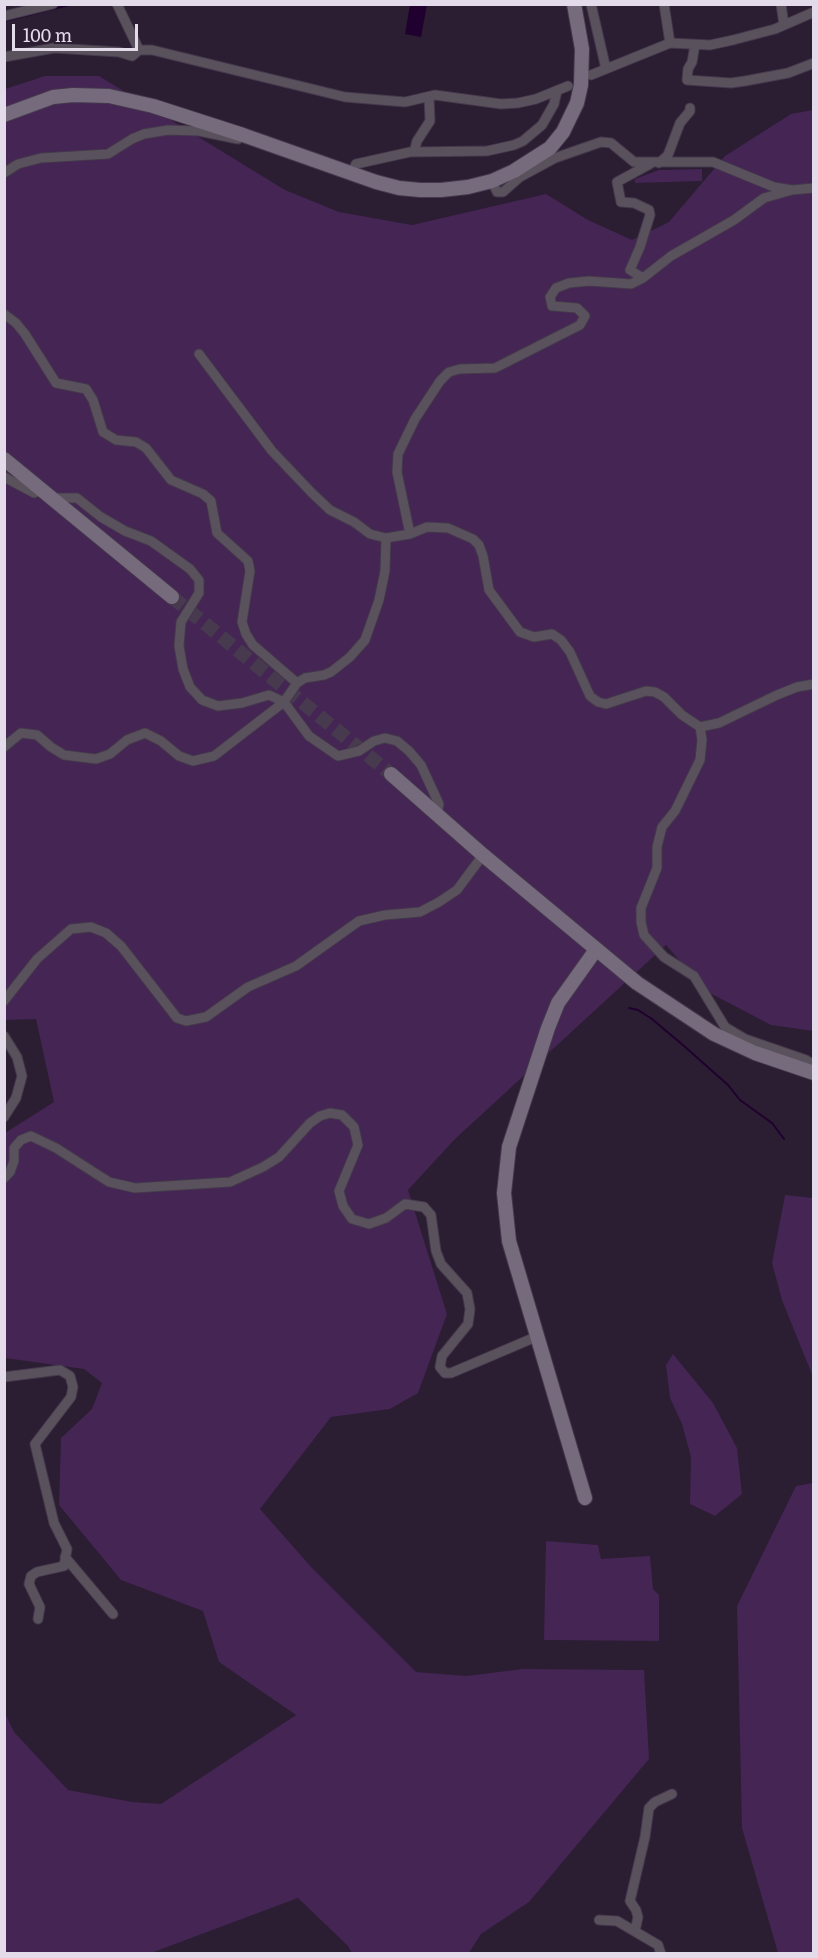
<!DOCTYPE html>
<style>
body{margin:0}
#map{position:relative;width:818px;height:1958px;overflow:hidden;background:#2b1d32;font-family:Literata,serif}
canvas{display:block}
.frame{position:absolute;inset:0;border:6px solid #e4dbea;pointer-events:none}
.scale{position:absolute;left:12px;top:24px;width:126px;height:27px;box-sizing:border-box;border:3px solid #e4dbea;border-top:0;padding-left:8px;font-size:18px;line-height:21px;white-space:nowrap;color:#e4dbea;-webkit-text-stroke:4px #2b1d32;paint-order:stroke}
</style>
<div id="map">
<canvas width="818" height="1958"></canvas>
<div class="frame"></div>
<div class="scale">100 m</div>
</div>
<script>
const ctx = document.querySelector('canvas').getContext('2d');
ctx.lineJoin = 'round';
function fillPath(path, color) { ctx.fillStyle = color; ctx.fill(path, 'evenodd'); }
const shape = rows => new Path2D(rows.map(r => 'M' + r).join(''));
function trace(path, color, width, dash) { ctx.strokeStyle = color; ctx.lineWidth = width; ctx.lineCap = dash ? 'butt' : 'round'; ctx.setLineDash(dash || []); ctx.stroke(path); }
fillPath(shape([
 [45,76,99,76,285,190,339,212,412,225,546,194,588,220,632,240,669,222,725,156,791,114,813,110,813,1031,771,1025,706,991,666,945,455,1139,408,1190,447,1314,418,1393,390,1409,331,1417,260,1509,312,1568,416,1672,466,1676,523,1669,644,1670,649,1759,529,1902,481,1934,469,1953,352,1953,348,1946,298,1898,151,1953,5,1953,4,1711,14,1732,68,1790,132,1802,161,1804,296,1715,219,1662,203,1611,121,1580,59,1505,61,1438,92,1409,102,1383,84,1369,5,1358,5,1133,54,1102,36,1019,4,1020,5,89],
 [702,169,702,181,635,183,635,179,659,170],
 [785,1195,813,1198,813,1377,782,1300,772,1263],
 [673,1354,713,1403,737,1448,742,1494,715,1516,690,1504,691,1457,682,1424,670,1398,666,1365],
 [813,1483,813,1953,778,1953,742,1828,737,1606,796,1486],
 [546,1541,598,1545,601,1559,650,1556,653,1589,659,1595,659,1641,544,1640]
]), '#442554');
fillPath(shape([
 [410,5,427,5,421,37,405,34]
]), '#20002f');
trace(shape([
 [4,21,73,4],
 [629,1008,638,1010,652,1019,684,1046,728,1085,740,1100,772,1123,784,1139]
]), '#20002f', 2);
trace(shape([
 [172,597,391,774]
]), '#473a4e', 14, [14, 7]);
const street = shape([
 [117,4,139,50],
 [591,4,606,69],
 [664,4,670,43],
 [781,4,784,25],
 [4,16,53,4],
 [695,45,692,62,688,69,687,80,731,83,745,81,788,73,814,63],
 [4,57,54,48,119,52,132,56,139,50,152,50,345,97,405,102,435,95,501,104,518,103,536,99,568,86],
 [591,75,670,43,710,45,733,40,775,29,814,12],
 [414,152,417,141,430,121,429,97],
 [659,163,668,155,680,123,690,111,690,108],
 [4,173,18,164,41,158,108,154,132,139,144,134,168,130,199,131,238,139,240,137],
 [351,174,356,164,410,152,487,151,514,145,523,141,542,125,554,104,557,91],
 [492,181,497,192,503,192,520,177,555,158,601,142,611,143,634,162,713,162,774,187,792,190,814,188],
 [643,278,630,270,640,247,650,215,649,210,634,203,621,202,617,182,650,164],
 [4,314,16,323,25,334,56,383,86,389,93,400,103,432,116,440,136,442,146,448,171,480,203,494,211,501,217,533,248,561,250,571,242,622,246,634,253,645,297,683,284,702,214,756,193,761,179,756,161,741,145,733,127,740,110,754,96,759,64,755,51,747,37,735,21,733,4,747],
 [199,354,272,451,311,492,330,510,354,522,370,534,386,538,410,534,427,527,448,528,473,539,479,545,483,556,489,590,520,632,534,637,552,634,561,640,570,652,590,696,598,702,606,704,646,691,655,692,664,697,682,715,700,727,719,723,777,695,797,687,814,684],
 [4,477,34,493,42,490],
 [53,498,77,498,101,517,125,531,151,541,190,569,199,580,199,593,181,622,179,646,183,669,190,687,202,700,218,706,242,703,269,695,284,702,309,736,338,756,359,751,374,741,385,738,397,741,409,751,421,765,439,804,437,815],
 [410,534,397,472,398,454,415,419,440,381,449,372,460,369,495,368,580,325,585,316,577,308,552,306,550,297,556,288,569,283,589,281,631,284,643,278,671,256,734,220,764,198,792,190],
 [297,683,305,678,324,675,331,672,350,657,365,640,379,600,385,571,386,538],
 [700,727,702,740,700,760,675,811,662,827,657,847,657,868,641,908,641,922,644,935,664,957,694,976,725,1027,745,1039,806,1060,814,1065],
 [4,1001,37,959,71,929,91,927,106,933,121,946,177,1018,186,1021,206,1017,248,987,296,966,359,921,385,915,420,912,439,902,457,890,483,855],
 [4,1036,17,1057,22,1076,16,1098,4,1117],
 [4,1178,10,1172,14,1161,14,1148,21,1140,31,1136,56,1148,109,1182,135,1188,230,1182,263,1167,279,1157,310,1123,320,1116,330,1113,342,1115,354,1127,358,1145,339,1191,343,1206,352,1219,369,1224,386,1218,405,1204,424,1207,431,1215,436,1251,441,1264,467,1293,470,1309,468,1324,442,1356,440,1367,445,1373,451,1373,538,1336],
 [4,1377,60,1370,70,1376,73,1387,71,1397,35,1444,54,1523,67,1549,64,1566,37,1572,31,1576,29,1584,40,1607,38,1619],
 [65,1557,113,1614],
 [599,1920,617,1921,658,1945,661,1954],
 [635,1931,638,1917,636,1910,630,1901,645,1837,649,1808,655,1802,672,1794]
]);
const secondary = shape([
 [4,115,53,97,73,95,109,96,153,106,243,135,376,182,399,188,420,190,441,190,468,187,492,181,514,171,550,148,563,132,577,103,581,85,582,49,574,4],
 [4,459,172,597],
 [391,774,483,855,637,983,714,1034,755,1053,814,1073],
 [585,1498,509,1241,504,1193,509,1147,548,1028,558,1003,595,951]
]);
trace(street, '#45384c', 11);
trace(secondary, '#45384c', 16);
trace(street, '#59525d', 9);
trace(secondary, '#766b7d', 14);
</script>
